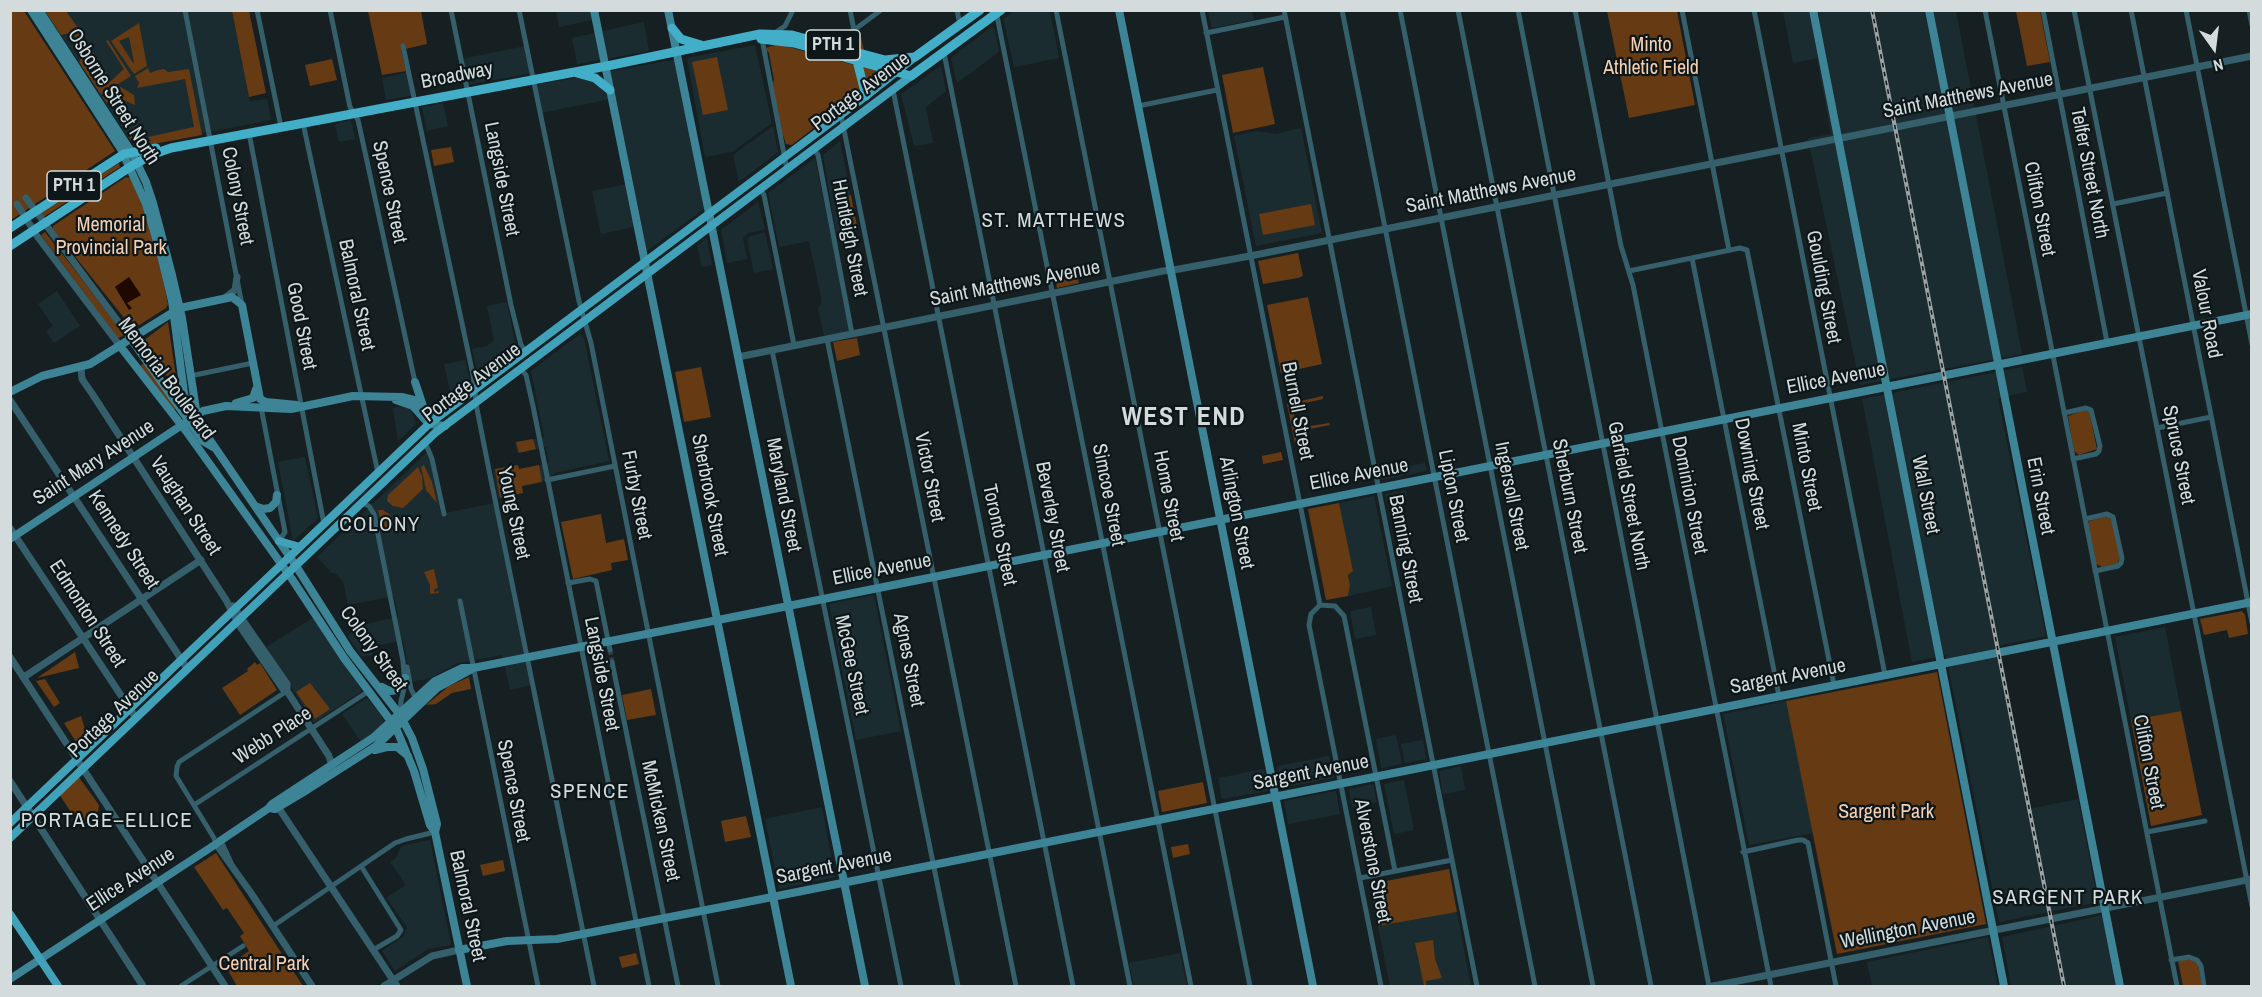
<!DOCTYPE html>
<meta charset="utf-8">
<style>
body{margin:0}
#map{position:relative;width:2262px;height:997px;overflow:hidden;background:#162022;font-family:"Archivo Narrow",sans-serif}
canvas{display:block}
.frame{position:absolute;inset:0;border:12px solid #d4dbdc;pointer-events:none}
.north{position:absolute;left:2184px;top:18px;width:60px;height:60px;-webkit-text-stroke:4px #0d1719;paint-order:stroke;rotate:166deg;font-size:16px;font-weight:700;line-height:24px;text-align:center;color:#d4dbdc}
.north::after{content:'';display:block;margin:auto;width:21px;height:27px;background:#d4dbdc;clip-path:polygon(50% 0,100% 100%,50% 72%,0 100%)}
</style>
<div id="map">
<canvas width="2262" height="997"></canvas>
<div class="frame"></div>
<div class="north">N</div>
</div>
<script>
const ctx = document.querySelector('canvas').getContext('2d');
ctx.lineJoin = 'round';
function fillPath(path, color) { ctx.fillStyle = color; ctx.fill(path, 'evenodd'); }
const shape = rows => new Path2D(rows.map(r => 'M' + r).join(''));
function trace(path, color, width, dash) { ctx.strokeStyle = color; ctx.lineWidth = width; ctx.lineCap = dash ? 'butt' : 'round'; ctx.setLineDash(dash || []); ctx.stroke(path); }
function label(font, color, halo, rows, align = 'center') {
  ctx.font = font + ' "Archivo Narrow",sans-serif'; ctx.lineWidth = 4.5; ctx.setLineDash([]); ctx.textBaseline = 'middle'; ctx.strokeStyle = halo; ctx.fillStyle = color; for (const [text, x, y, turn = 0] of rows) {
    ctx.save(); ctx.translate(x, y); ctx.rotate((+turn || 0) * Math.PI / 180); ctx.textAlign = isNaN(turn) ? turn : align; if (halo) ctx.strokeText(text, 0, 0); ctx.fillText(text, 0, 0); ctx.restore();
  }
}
fillPath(shape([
 [1016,10,1050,11,1059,58,1014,67,1003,19],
 [45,11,232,11,250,101,267,99,271,120,136,146,129,139],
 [556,11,594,11,596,19,559,27],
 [1208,11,1252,11,1254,20,1212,28],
 [1783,11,1956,11,2022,354,1860,385,1808,138,1831,134,1817,58,1793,63],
 [644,22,649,51,577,64,572,38],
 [991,27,995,29,999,52,957,83,951,58],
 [755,45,772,123,732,152,705,157,687,58],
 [526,46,532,73,467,85,461,59],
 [678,59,708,206,643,254,637,226,601,234,592,191,628,184,611,99,540,113,534,85,582,77,596,82,610,94,606,72],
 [941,66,946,91,926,107,933,143,914,146,901,94],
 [409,72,414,95,386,100,382,78],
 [443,103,448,126,427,131,422,107],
 [351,120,355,139,339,142,335,124],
 [773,126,778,152,739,182,733,155],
 [1301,128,1322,233,1256,246,1234,136,1256,131,1276,134],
 [840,141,857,227,836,232,823,155],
 [815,158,850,331,824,336,818,308,822,302,809,241,779,247,768,193],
 [758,202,765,229,748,233,743,238,747,259,727,263,721,230],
 [765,232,773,269,754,273,747,239,751,236],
 [707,238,712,265,702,267,697,246],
 [57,291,80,326,54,343,46,331,53,326,38,304],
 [507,302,516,347,478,376,472,349,487,346,494,340,487,306],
 [580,334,584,338,609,461,555,473,547,480,522,486,523,493,498,498,493,470,518,465,519,469,549,463,546,447,517,453,515,443,544,437,531,371],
 [465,360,470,382,451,396,444,364],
 [2022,367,2027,392,1998,398,2046,636,1997,646,2029,809,2078,799,2098,902,1999,922,1946,655,1912,662,1862,399],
 [402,406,411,410,416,424,398,441,393,408],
 [428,451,441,514,494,503,530,685,510,690,502,655,458,663,431,678,411,682,403,640,371,647,373,655,362,657,348,637,356,626,398,617,394,596,348,605,343,581,335,573,332,573,317,557],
 [305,457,318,518,293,541,278,462],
 [1425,463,1427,471,1406,475,1405,467],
 [1402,468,1403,476,1381,480,1380,472],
 [1406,490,1407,497,1387,501,1385,494],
 [1374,496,1392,586,1348,596,1350,585,1339,503],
 [874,595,901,731,856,740,829,604],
 [1371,607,1376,635,1355,639,1350,611],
 [313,618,362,691,314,723,266,647],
 [2165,627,2181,711,2131,720,2115,637],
 [367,698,381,715,384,723,381,727,361,742,342,714],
 [1786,701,1813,833,1749,845,1723,714],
 [1396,735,1402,764,1381,768,1376,739],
 [1423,740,1426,759,1405,763,1401,744],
 [1329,756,1334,778,1282,788,1280,786,1277,766],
 [1461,766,1465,790,1443,794,1439,771],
 [1264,769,1268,791,1222,799,1218,778],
 [1404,780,1414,830,1394,834,1384,784],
 [1373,784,1377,802,1352,807,1349,789],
 [1336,791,1340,814,1288,824,1284,801],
 [822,807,835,877,779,889,765,819],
 [430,840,451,945,428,949,395,971,382,951,404,936,407,927,386,898,406,885,390,862,396,858,400,848,405,845],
 [1457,912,1471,986,1390,986,1378,926],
 [2103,915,2117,986,2011,986,2002,937],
 [1988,937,1998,986,1872,986,1867,962],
 [1180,953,1187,986,1134,986,1129,963]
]), '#1b2c30');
fillPath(shape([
 [11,11,24,11,115,151,11,220],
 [45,11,66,11,83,35,77,39,71,33,61,35],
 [232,11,249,11,266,93,249,97],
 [368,11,421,11,427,44,401,50,406,71,382,75],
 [1607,11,1677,11,1695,105,1629,118],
 [2016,11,2040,11,2050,62,2027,66],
 [139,23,147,66,134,74,111,41],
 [129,37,134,62,133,63,119,41],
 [860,33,864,50,847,45,846,43],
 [108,40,131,76,101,95,79,62,85,53,81,46,87,43,109,77,107,79,111,81,124,69,106,41],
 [778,44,858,66,862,90,792,145,786,144,777,117,773,84,774,80,769,53,765,48],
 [717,57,728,110,703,115,692,62],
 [332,59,337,80,310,86,305,65],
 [862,66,883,73,868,84],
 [1263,67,1275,124,1233,133,1222,75],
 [148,68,150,73,158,70,164,69,168,72,189,69,202,135,143,146,132,141,129,137,129,131,138,124,142,143,151,141,148,137,194,127,185,79,137,88,139,83,135,76],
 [119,86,134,95,135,105,123,100,107,103,102,97,104,96,107,100,110,100,111,98,107,94],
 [451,147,454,162,434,166,431,150],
 [119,163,120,167,42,218,40,214,42,212],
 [126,177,130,178,143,207,156,248,168,304,166,308,133,329,53,229,53,226],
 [851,195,857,226,852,226,846,196],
 [1311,204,1315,225,1263,235,1259,214],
 [45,232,78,274,124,335,119,338,117,337,41,235],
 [1298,253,1303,276,1298,278,1263,284,1258,261],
 [1076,268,1079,283,1057,288,1054,272],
 [1308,297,1322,364,1281,373,1267,305],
 [168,322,178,391,177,391,143,341],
 [857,338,860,355,837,361,833,342],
 [145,362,175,408,175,410,174,410,140,366],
 [701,367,711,417,684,422,675,372],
 [1323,396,1323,399,1292,406,1297,428,1329,423,1330,425,1295,432,1297,444,1295,444,1287,404],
 [2085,410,2089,411,2097,449,2079,455,2074,451,2068,416],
 [533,439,536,449,519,453,516,442],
 [1281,452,1283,460,1263,464,1262,456],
 [424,465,432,482,437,503,426,490,421,467],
 [518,465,519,469,539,465,542,482,522,486,523,493,500,498,495,469],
 [418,467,422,476,423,489,403,508,393,506,387,501,388,495],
 [1339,503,1353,571,1348,575,1350,585,1348,596,1326,600,1308,509],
 [378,510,383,510,390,515,397,526,382,529],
 [601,514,606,543,624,539,628,560,611,563,612,570,573,579,561,522],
 [2108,516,2112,521,2120,557,2117,564,2102,567,2096,564,2088,523,2089,521],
 [434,569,438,588,434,589,435,593,438,590,439,593,430,594,430,585,424,572],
 [2242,611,2245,615,2248,634,2229,638,2227,630,2204,635,2200,619],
 [75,652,79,668,37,678],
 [255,662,257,665,260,663,277,690,240,715,222,688,248,671,247,669],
 [1937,672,1986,924,1837,954,1786,701],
 [469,677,471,689,452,693,436,704,426,705,449,686],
 [45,679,60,703,54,707,36,681],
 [310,683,330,709,315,719,296,692],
 [651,689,656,715,627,720,622,695],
 [2181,711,2202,815,2151,826,2131,720],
 [81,716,87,736,78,745,64,723],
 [78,776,99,805,97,820,93,819,86,823,78,823,59,794],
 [1203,782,1207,803,1162,812,1158,791],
 [746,816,751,837,725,842,721,821],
 [1188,844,1190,854,1173,858,1171,847],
 [216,853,303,986,237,986,226,967,249,951,240,936,244,933,227,908,223,910,194,867],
 [503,860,505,871,483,876,480,865],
 [1449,869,1457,912,1378,926,1370,884],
 [1433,940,1435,959,1442,978,1426,981,1426,985,1424,986,1415,943],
 [636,953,639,964,622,968,619,957],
 [2186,959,2194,960,2198,965,2202,986,2183,986,2178,961]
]), '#663a12');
fillPath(shape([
 [129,277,141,295,127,303,132,308,129,310,115,287]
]), '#1d0900');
trace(shape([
 [610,650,612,662]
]), '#323c3e', 5, [5, 2.5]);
trace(shape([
 [185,10,242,305],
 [257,10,281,127],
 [330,10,350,107,358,120,415,382],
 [451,10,511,305,521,345,525,351],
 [519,10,579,301,591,343,718,986],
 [850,10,854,30],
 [957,10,960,25],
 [1056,10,1250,986],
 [1202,10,1320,605],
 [1284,10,1477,986],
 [1342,10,1535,986],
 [1400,10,1593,986],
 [1458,10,1651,986],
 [1518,10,1709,986],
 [1575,10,1621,246,1633,285,1771,986],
 [1682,10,1729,250],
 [1754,10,1885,675],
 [1985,10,2177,986],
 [2043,10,2107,342],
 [2074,10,2252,906],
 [2131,10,2252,623],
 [2186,10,2252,344],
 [2249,10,2252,25],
 [996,11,1191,986],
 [776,32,785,26,793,10],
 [1206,33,1285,17],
 [762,39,787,170],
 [834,45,881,10],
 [403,46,473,375,477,409,489,470,594,986],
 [944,53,1130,986],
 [893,90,1073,986],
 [1138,106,1217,90],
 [841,115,1016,986],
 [303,123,378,473],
 [249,133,324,524],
 [814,149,818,155,852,334],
 [760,189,764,195,794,345],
 [2113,204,2167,193],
 [1692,258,1779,696],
 [1629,271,1740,248,1747,250,1834,685],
 [827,339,958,986],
 [772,350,901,986],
 [521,369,526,375,533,406,649,986],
 [190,376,253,363],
 [261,407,285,532,279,541],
 [2064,413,2086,408,2091,410,2100,446,2099,451,2096,454,2073,459],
 [2157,428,2211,417],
 [423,442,428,449,432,459,444,514],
 [547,480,615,466],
 [361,503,369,506,374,514,403,661,405,685,401,701,400,713],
 [2085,519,2107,514,2113,517,2122,558,2121,563,2118,566,2095,571],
 [568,583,590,579,596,581,610,650],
 [460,601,538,986],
 [1320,605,1311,614,1309,625,1381,986],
 [1320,605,1335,606,1344,616,1395,871],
 [612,662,678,986],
 [407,667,411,689,416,699],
 [194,805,369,691],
 [2147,832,2205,821],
 [216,844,214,838,176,776,177,767,179,762,287,691],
 [1743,852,1798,840,1803,840,1808,843,1836,986],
 [361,866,401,930,397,936,373,950],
 [1360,878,1452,860],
 [273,926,395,843,406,839,435,832],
 [2171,960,2189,957,2197,960,2201,966,2204,986],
 [181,986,243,946]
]), '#355f6b', 5);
trace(shape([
 [26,198,131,339],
 [17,204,37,236,120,346],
 [226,297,235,290,237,277],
 [738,357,1163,271,1179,269,1250,256,2252,56],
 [81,368,82,379,93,395,226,600,241,628,283,689,287,691],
 [10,400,187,668],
 [10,528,136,718],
 [233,606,287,684,287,691,329,756,332,766],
 [10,657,225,986],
 [24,677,201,560],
 [10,781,143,986],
 [280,810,397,986],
 [231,865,220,841,216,844,251,893,312,986],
 [384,986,432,956,459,950],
 [1713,986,2252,879]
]), '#355f6b', 7);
trace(shape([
 [31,10,121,149,146,204,161,255,172,301,188,423],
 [39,10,132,153,146,182,153,203,171,271,182,318,197,416,203,430,296,566,350,651,400,715,412,738,423,769,437,824,435,832],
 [594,10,791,986],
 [668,10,865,986],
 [1119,10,1313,986],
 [1813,10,2004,986],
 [1929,10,2120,986],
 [131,339,203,441,213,447],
 [120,346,186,431,292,579,344,658,396,728,414,771,430,825,435,832,467,986],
 [415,382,423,406],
 [10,392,42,376,90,364,180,308,232,297,242,305,260,399,266,402,297,405],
 [396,400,413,406,429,424,445,426],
 [236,403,253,398,256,389],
 [255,506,263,509,270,508,276,502,277,495],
 [10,539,203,411,226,406,291,409,353,396,402,397,414,400,430,412,442,413],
 [382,687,390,691,398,690,405,678],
 [375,750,387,747,397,747,408,756],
 [269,808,275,809,307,790,376,746,437,688,472,669],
 [220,841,269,808,272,804,374,737,435,681,462,668,473,668,723,619,2252,314],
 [459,950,507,941,557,939,737,904,2252,602],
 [10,979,216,844]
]), '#3d8497', 8);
trace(shape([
 [279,541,300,547],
 [10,823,429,424,866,96,915,57],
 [10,838,435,433,911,76],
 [10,914,58,986]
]), '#41a1b9', 8);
trace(shape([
 [672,28,681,39,701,45],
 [761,39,794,43,911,76,1001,10],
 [857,61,866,96],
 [577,73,595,78,610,90],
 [10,228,124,154,156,148],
 [10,246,130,167,151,155,171,148,612,65,760,34,792,35,885,60,915,57,980,10]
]), '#42aec8', 9);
const rail = shape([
 [1872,10,2064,986]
]);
trace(rail, '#9ba3a4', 4);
trace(rail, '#0d1719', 1.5, [4.5]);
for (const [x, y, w] of [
 [833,45,54],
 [74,186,54]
]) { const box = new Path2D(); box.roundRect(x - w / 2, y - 15, w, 30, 4.5); ctx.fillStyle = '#0d1719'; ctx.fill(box); trace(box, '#d4dbdc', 1.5); }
label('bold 18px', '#d4dbdc', null, [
 ["PTH 1",833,45],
 ["PTH 1",74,186]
]);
label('20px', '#f5cfb4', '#0d1719', [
 ["Minto",1651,46],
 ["Athletic Field",1651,69],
 ["Memorial",111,226],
 ["Provincial Park",111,249],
 ["Sargent Park",1886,813],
 ["Central Park",264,965]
]);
label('20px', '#d4dbdc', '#0d1719', [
 ["Broadway",457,76,-11],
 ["Portage Avenue",861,92,-37],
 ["Saint Matthews Avenue",1968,96,-11],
 ["Osborne Street North",113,97,58],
 ["Telfer Street North",2089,173,79],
 ["Langside Street",501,179,79],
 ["Saint Matthews Avenue",1491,191,-11],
 ["Spence Street",389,192,78],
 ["Colony Street",237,196,79],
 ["Clifton Street",2039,209,79],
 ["Huntleigh Street",849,238,79],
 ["Saint Matthews Avenue",1015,284,-11],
 ["Goulding Street",1823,287,79],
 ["Balmoral Street",356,295,78],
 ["Valour Road",2206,314,79],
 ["Good Street",301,326,79],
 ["Memorial Boulevard",166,379,53],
 ["Ellice Avenue",1836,379,-11],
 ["Portage Avenue",472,383,-37],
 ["Burnell Street",1297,411,79],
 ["Spruce Street",2178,455,79],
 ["Saint Mary Avenue",94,463,-33],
 ["Minto Street",1806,467,79],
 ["Downing Street",1751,474,79],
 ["Ellice Avenue",1359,475,-11],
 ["Victor Street",929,477,79],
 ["Furby Street",636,495,79],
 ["Sherbrook Street",709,495,79],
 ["Maryland Street",783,495,79],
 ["Simcoe Street",1108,495,79],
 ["Dominion Street",1689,495,79],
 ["Wall Street",1925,495,79],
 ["Home Street",1168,496,79],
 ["Lipton Street",1453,496,79],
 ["Ingersoll Street",1511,496,79],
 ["Sherburn Street",1569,496,79],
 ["Garfield Street North",1628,496,79],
 ["Erin Street",2040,496,79],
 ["Vaughan Street",185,506,57],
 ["Young Street",513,513,78],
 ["Arlington Street",1236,513,79],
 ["Beverley Street",1052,517,79],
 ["Toronto Street",999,535,78],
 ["Kennedy Street",123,540,57],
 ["Banning Street",1405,549,79],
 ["Ellice Avenue",882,570,-11],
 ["Edmonton Street",87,614,57],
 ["Colony Street",373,649,54],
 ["Agnes Street",908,660,79],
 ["McGee Street",851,665,78],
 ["Langside Street",601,674,79],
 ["Sargent Avenue",1788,677,-11],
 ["Portage Avenue",114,714,-44],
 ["Webb Place",273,736,-33],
 ["Clifton Street",2148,762,79],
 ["Sargent Avenue",1311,773,-11],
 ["Spence Street",513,791,79],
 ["McMicken Street",660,821,78],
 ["Alverstone Street",1372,861,79],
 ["Sargent Avenue",834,867,-11],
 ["Ellice Avenue",131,880,-33],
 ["Balmoral Street",467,906,78],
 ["Wellington Avenue",1908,930,-11]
]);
ctx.letterSpacing = '1.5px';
label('21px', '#d4dbdc', '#0d1719', [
 ["ST. MATTHEWS",1054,221],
 ["COLONY",380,525],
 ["SPENCE",590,792],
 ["PORTAGE–ELLICE",107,821],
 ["SARGENT PARK",2068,898]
]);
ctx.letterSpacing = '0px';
ctx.letterSpacing = '1.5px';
label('bold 26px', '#d4dbdc', '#0d1719', [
 ["WEST END",1184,418]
]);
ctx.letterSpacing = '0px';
</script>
